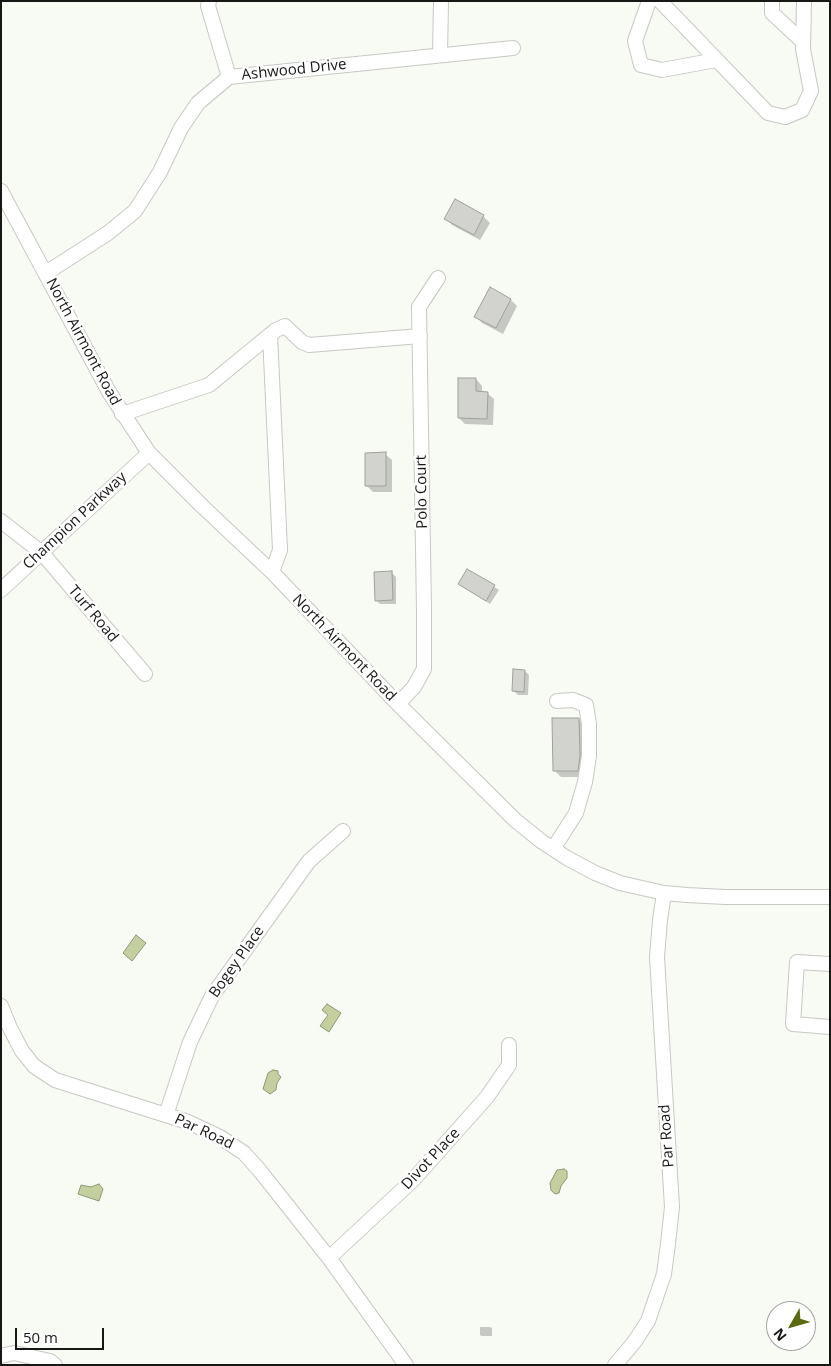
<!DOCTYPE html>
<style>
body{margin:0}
#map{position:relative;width:831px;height:1366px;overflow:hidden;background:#f8faf4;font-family:"Open Sans",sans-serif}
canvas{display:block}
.frame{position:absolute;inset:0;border:2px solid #171816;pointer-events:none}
.north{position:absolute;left:766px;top:1301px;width:50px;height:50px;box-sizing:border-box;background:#fff;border:1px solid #a2a3a2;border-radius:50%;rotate:232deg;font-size:14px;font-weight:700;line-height:20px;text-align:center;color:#171816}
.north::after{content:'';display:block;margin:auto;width:18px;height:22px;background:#5b6910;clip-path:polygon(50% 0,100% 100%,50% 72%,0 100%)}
.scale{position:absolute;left:15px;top:1328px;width:89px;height:22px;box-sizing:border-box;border:2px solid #171816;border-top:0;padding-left:6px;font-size:15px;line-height:18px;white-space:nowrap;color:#171816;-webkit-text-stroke:4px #fff;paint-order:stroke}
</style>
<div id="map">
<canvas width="831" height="1366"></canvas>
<div class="frame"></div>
<div class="north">N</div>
<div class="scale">50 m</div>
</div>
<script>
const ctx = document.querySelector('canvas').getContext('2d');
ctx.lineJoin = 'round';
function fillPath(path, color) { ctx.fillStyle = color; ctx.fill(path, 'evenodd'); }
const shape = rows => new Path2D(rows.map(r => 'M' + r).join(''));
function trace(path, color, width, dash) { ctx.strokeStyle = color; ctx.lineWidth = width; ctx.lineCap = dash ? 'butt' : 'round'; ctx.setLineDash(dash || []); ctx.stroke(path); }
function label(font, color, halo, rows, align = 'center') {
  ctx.font = font + ' "Open Sans",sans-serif'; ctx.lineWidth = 5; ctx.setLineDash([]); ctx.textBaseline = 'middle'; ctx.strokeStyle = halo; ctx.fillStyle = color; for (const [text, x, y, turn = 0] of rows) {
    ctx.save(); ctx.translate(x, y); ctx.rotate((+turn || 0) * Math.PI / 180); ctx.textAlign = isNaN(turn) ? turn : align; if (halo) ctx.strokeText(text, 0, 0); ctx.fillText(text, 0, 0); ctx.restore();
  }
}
const water = shape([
 [136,935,146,943,132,961,123,953,136,935],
 [327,1004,341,1013,329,1032,320,1026,328,1015,322,1010,327,1004],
 [273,1070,278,1071,278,1074,281,1077,277,1083,276,1090,270,1094,263,1089,268,1073,273,1070],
 [564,1169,567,1171,567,1178,561,1186,559,1193,555,1194,551,1190,550,1183,557,1170,564,1169],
 [99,1184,103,1189,99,1201,78,1194,81,1185,91,1187,99,1184]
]);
fillPath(water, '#c3cf9e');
trace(water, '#8f9875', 1);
fillPath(shape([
 [483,216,490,223,480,240,452,225,446,218],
 [490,289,511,300,517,306,503,334,482,323,476,316],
 [476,379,482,386,482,393,487,393,494,399,493,425,465,424,459,418],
 [385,454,392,460,392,492,373,492,366,485],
 [468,570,499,590,490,604,460,584],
 [392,573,396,577,396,604,380,604,376,600],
 [525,671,529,675,528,695,518,695,513,690],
 [579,719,585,726,584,777,561,777,554,770],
 [480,1327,490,1327,492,1328,492,1336,482,1336,480,1335]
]), '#0003');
const building = shape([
 [455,199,484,215,474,235,444,219,455,199],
 [490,287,511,299,496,328,474,317,490,287],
 [458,378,476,378,476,391,488,392,487,419,458,418,458,378],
 [386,452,386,486,365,486,365,453,386,452],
 [467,569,495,585,486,601,458,584,467,569],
 [392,571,393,600,375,601,374,572,392,571],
 [513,669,525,670,524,692,512,691,513,669],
 [552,718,579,718,580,756,578,771,553,771,552,718]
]);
fillPath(building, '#d2d3ce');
trace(building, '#9fa09b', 1);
const minor = shape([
 [209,1,208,6,229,77],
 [649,1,635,41,641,65,662,70,716,60],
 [660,1,768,113,785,117,802,110,811,91,803,49,804,1],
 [772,1,772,13,803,42],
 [440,55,441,1],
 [1,191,109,392,149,453,203,507,272,572,398,704,515,820,541,841,567,858,595,873,620,883,664,893,687,895,725,897,830,897],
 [46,273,108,233,135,211,160,172,181,128,198,103,229,77,513,48],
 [270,335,280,550,272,572],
 [122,414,209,385,276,330,285,326,302,342,309,345,420,336],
 [1,521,42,553,145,674],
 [1,590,149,453],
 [398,704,414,687,424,669,424,610,419,307,438,278],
 [553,849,576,813,585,782,589,756,589,724,586,705,573,700,557,701],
 [830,964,797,962,793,1024,830,1027],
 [1,1006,10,1028,22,1051,34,1066,55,1080,188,1122,220,1137,244,1153,260,1171,329,1258,406,1365],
 [166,1115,190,1042,212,996,309,861,343,831],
 [329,1258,413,1180,487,1097,509,1065,509,1045],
 [1,1356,14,1353,50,1361,55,1365],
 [615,1365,635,1341,648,1321,664,1274,668,1244,672,1207,657,957,660,920,664,893]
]);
trace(minor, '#c7c8c3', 16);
trace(minor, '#fff', 14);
label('15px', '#171816', '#fff', [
 ["Ashwood Drive",294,70,-6],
 ["North Airmont Road",83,342,62],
 ["Polo Court",422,492,-91],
 ["Champion Parkway",75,521,-43],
 ["Turf Road",93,614,50],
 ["North Airmont Road",344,648,46],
 ["Bogey Place",237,962,-55],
 ["Par Road",204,1132,25],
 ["Par Road",667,1136,-94],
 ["Divot Place",431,1159,-47]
]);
</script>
